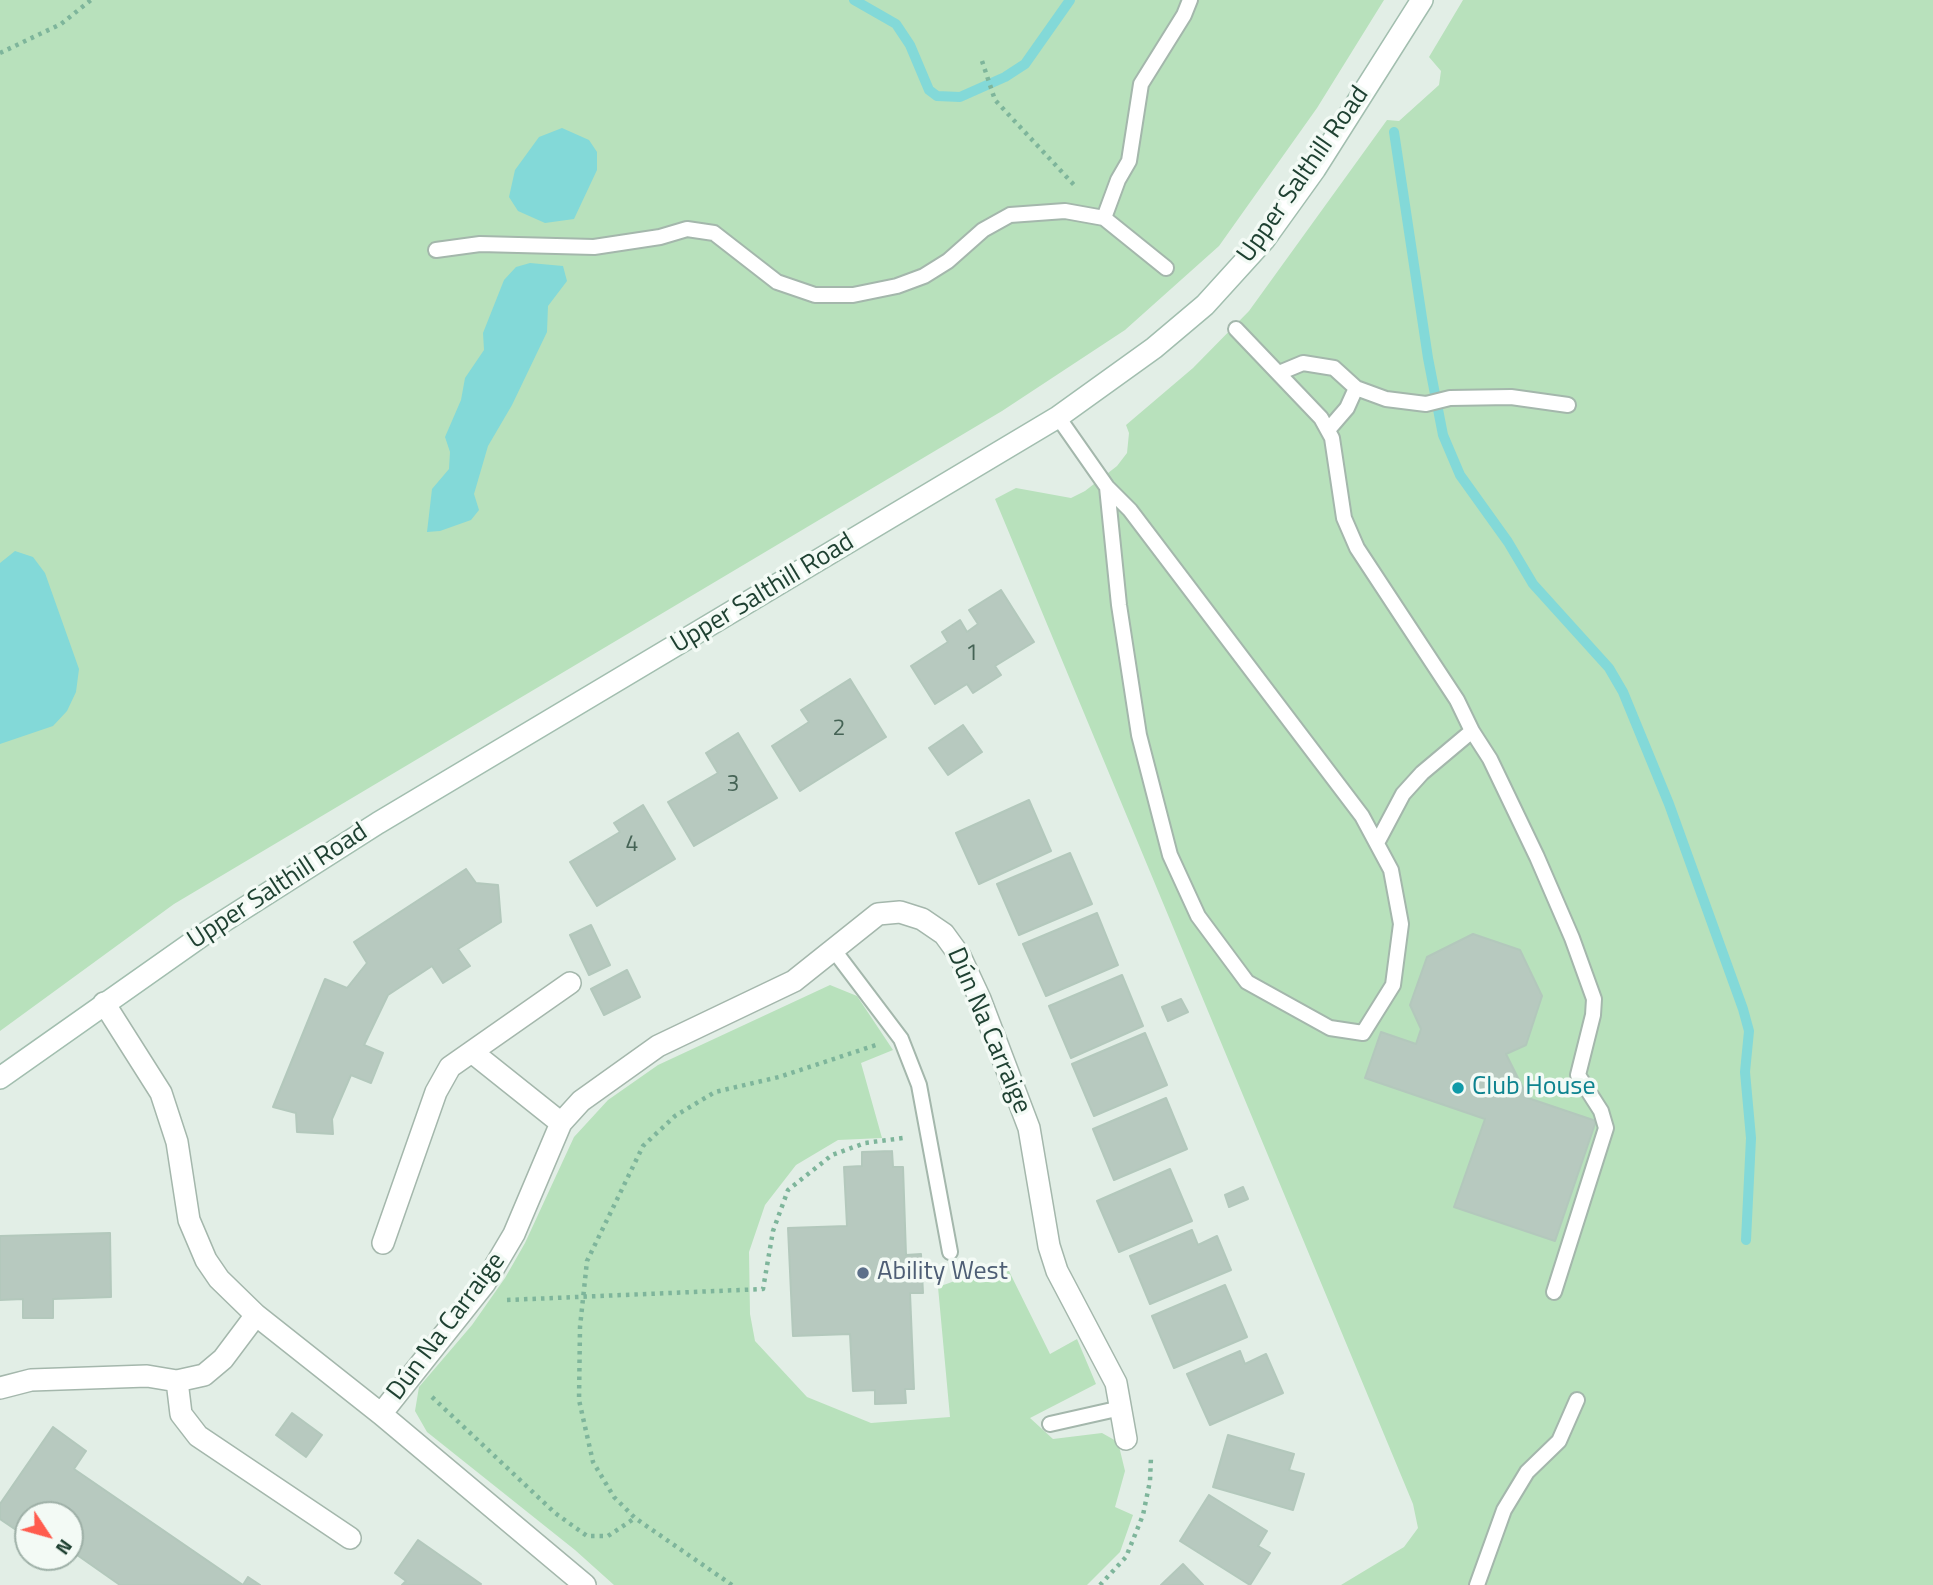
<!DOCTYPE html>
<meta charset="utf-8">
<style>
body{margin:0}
#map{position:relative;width:1933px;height:1585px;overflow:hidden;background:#e2eee6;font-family:"Titillium Web",sans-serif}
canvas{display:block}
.north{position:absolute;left:14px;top:1501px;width:70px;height:70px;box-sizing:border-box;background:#f3faf5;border:2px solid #9eb0a7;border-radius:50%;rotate:126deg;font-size:19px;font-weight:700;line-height:28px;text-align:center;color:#1f4132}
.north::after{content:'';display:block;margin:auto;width:24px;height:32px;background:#ff5c4e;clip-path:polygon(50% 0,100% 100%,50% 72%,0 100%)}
</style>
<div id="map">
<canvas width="1933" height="1585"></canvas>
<div class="north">N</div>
</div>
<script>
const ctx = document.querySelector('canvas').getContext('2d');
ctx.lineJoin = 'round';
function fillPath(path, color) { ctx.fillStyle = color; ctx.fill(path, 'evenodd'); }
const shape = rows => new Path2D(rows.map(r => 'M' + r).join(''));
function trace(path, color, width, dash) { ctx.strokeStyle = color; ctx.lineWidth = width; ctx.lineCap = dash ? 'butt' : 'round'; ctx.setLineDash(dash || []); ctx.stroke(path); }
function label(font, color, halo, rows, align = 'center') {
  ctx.font = font + ' "Titillium Web",sans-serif'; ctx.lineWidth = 7; ctx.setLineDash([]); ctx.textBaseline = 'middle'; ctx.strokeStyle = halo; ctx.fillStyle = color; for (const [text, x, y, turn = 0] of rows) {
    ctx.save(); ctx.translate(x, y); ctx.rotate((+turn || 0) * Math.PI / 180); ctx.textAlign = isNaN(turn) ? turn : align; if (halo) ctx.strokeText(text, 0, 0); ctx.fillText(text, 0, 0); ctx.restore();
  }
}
fillPath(shape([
 [0,0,1384,0,1317,108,1219,246,1125,330,1002,411,174,904,0,1031],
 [1463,0,1933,0,1933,1585,1341,1585,1404,1547,1418,1528,1413,1504,995,499,1016,488,1071,498,1085,491,1117,466,1127,453,1129,433,1126,425,1193,368,1249,311,1387,120,1399,121,1439,85,1441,71,1429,57],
 [830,985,857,996,893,1050,861,1063,882,1138,838,1140,796,1165,765,1205,749,1252,750,1314,755,1341,807,1397,871,1423,950,1417,938,1287,1005,1263,1050,1354,1077,1339,1096,1384,1030,1418,1053,1439,1102,1433,1118,1442,1125,1471,1115,1507,1133,1515,1120,1552,1087,1585,614,1585,575,1550,427,1432,415,1411,419,1387,472,1325,505,1278,525,1243,574,1137,608,1100,658,1065]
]), '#b8e1bc');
fillPath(shape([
 [562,128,589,140,597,152,597,170,574,219,545,223,518,211,509,197,515,170,539,137],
 [530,263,563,266,567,281,548,306,547,332,512,405,488,446,474,494,479,510,471,520,440,531,427,532,432,489,449,469,450,452,445,437,461,400,465,378,484,350,483,333,504,280,516,267],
 [15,551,33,557,45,573,79,669,76,692,67,711,53,726,0,744,0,563]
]), '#83d9d8');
trace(shape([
 [854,0,896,24,910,45,929,90,937,96,960,97,1005,77,1025,64,1070,0],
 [1394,132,1428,358,1443,435,1460,475,1508,542,1533,584,1609,668,1623,692,1669,804,1743,1009,1749,1031,1745,1072,1751,1138,1746,1240]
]), '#83d9d8', 10);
const building = shape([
 [1001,590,1034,642,995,666,1001,675,973,693,967,684,935,704,911,666,948,642,942,632,960,620,967,632,978,624,969,610,1001,590],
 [850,679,886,737,800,791,772,746,809,722,801,710,850,679],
 [963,725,982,752,948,775,929,748,963,725],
 [738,733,777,798,694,846,668,802,718,773,706,753,738,733],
 [1029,800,1051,851,979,884,956,833,1029,800],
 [643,805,675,859,597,906,570,862,620,832,614,823,643,805],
 [1070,853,1092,904,1019,935,997,884,1070,853],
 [466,869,476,883,498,885,501,922,458,949,470,966,443,983,432,966,388,995,364,1045,383,1053,371,1083,351,1075,332,1119,333,1134,297,1132,296,1113,273,1107,325,979,347,988,367,963,354,942,466,869],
 [1097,913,1118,965,1046,996,1023,944,1097,913],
 [591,925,610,965,589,975,570,935,591,925],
 [1473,934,1520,950,1542,996,1526,1045,1506,1054,1528,1098,1596,1121,1555,1241,1454,1207,1485,1119,1365,1078,1381,1032,1416,1044,1421,1029,1410,1005,1427,957,1473,934],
 [627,970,640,997,604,1015,591,989,627,970],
 [1122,975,1143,1026,1071,1058,1049,1006,1122,975],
 [1181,999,1188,1012,1168,1021,1162,1007,1181,999],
 [1145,1033,1167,1085,1094,1116,1072,1064,1145,1033],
 [1166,1098,1187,1149,1114,1180,1093,1129,1166,1098],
 [892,1151,893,1167,903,1167,906,1255,921,1254,923,1293,910,1293,914,1389,905,1389,906,1403,875,1404,875,1390,853,1391,850,1334,793,1336,788,1228,847,1226,844,1167,862,1166,862,1152,892,1151],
 [1170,1169,1192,1221,1119,1252,1097,1201,1170,1169],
 [1243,1187,1248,1199,1229,1207,1225,1195,1243,1187],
 [1192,1230,1198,1245,1217,1236,1231,1270,1150,1304,1130,1256,1192,1230],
 [110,1233,111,1297,53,1299,53,1318,23,1318,23,1299,0,1300,0,1236,110,1233],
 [1225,1285,1247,1337,1174,1368,1152,1316,1225,1285],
 [1240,1351,1245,1364,1266,1354,1283,1393,1210,1425,1187,1374,1240,1351],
 [292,1413,322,1435,306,1457,276,1435,292,1413],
 [53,1427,86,1451,74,1469,243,1585,120,1585,70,1550,70,1515,28,1515,25,1536,0,1519,0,1504,53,1427],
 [1228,1435,1294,1454,1289,1470,1304,1474,1293,1510,1213,1487,1228,1435],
 [1209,1495,1267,1531,1258,1546,1270,1553,1250,1585,1180,1541,1209,1495],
 [418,1540,481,1584,480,1585,402,1585,406,1581,395,1573,418,1540],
 [1183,1564,1203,1585,1161,1585,1183,1564],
 [248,1577,260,1585,243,1585,248,1577]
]);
fillPath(building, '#b7c9bf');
trace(building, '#b3c8bc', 2);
const service = shape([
 [436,250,480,244,594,247,660,237,687,229,714,233,777,282,815,295,853,295,897,286,924,276,948,261,983,230,1010,215,1065,211,1104,218],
 [1166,268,1104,218,1118,180,1129,161,1141,84,1184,15,1190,0],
 [1236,329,1321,418,1332,438,1344,518,1357,548,1457,700,1472,731,1422,773,1403,794,1377,843],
 [1279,373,1303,363,1334,368,1356,388,1386,399,1426,404,1450,398,1511,397,1568,405],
 [1058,417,1107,487,1130,510,1362,816,1391,870,1401,924,1393,985,1363,1033,1330,1028,1247,982,1198,916,1170,855,1139,735,1119,605,1107,487],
 [1328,430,1347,408,1356,388],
 [1472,731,1490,759,1537,857,1572,938,1594,999,1593,1015,1578,1075,1601,1111,1606,1128,1554,1292],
 [833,949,901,1039,919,1085,950,1252],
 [1050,1424,1121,1408],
 [1477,1585,1504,1510,1527,1472,1559,1441,1577,1400]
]);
const minor = shape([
 [104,1003,161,1093,177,1142,189,1220,206,1260,219,1279,256,1315,381,1414,585,1585],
 [472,1052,561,1123],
 [383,1243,436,1092,450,1067,570,983],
 [177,1381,181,1414,198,1436,350,1538],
 [0,1388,31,1380,147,1376,177,1381,204,1375,223,1359,256,1315],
 [381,1414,485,1283,514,1234,561,1123,581,1101,658,1046,794,981,878,914,900,912,922,919,944,934,960,956,980,999,1029,1128,1049,1246,1057,1271,1116,1383,1126,1439]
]);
const secondary = shape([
 [0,1078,210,930,378,823,1058,417,1154,348,1205,305,1264,240,1315,169,1422,0]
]);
trace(service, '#a4b7ac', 18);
trace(minor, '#a4b7ac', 24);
trace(secondary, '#a2beaf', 24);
trace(shape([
 [0,53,61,24,91,0],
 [982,61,995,100,1076,187],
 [507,1300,763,1289,773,1231,788,1190,832,1155,865,1143,903,1138],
 [432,1397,555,1513,587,1536,608,1536,635,1518],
 [732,1585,635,1518,614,1497,593,1462,579,1400,580,1327,587,1261,643,1146,675,1116,715,1092,779,1077,876,1045],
 [1100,1585,1126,1557,1143,1515,1150,1481,1151,1457]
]), '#7eb59b', 4.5, [3.5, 5]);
trace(service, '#fff', 14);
trace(minor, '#fff', 21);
trace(secondary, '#fff', 21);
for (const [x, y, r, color] of [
 [1458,1088,7,"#0f9aa8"],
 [863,1273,7,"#5c6f8a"]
]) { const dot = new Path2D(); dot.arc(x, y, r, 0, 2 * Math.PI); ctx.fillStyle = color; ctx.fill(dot); trace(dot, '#f3faf5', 2.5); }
label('23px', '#456355', null, [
 ["1",972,654],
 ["2",839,729],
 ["3",733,785],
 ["4",632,845]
]);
label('26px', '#1f4132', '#f3faf5', [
 ["Upper Salthill Road",1304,175,-55],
 ["Upper Salthill Road",763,594,-31],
 ["Upper Salthill Road",278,887,-33],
 ["Dún Na Carraige",988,1031,67],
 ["Dún Na Carraige",447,1327,-53]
]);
label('26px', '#0d838f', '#f3faf5', [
 ["Club House",1472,1088]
], 'left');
label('26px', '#4e5e75', '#f3faf5', [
 ["Ability West",877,1273]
], 'left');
</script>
